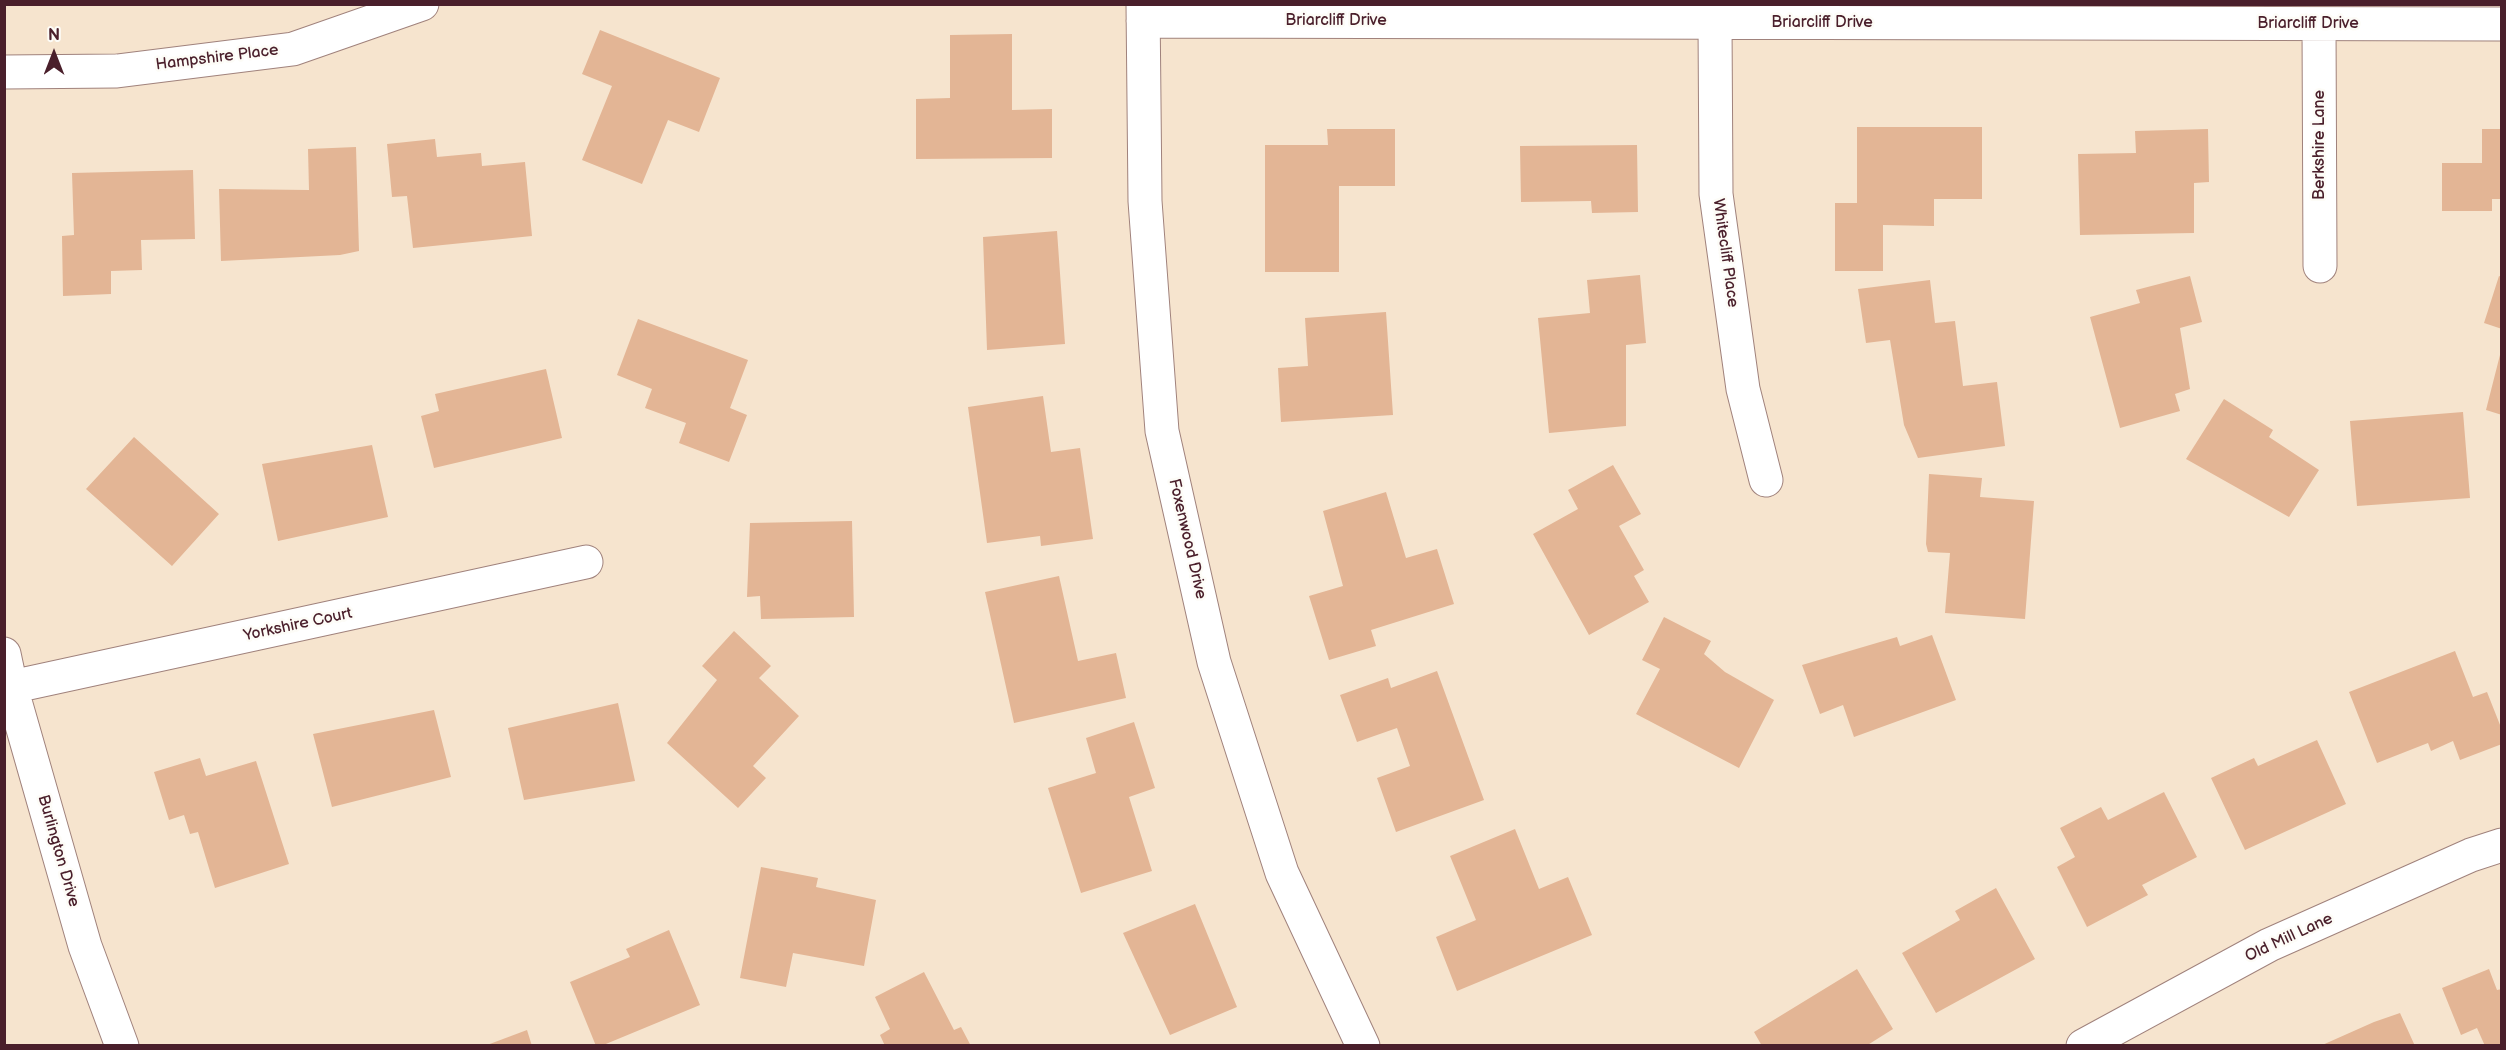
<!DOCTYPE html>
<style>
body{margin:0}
#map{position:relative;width:2506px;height:1050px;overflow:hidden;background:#f6e4ce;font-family:"Balsamiq Sans",sans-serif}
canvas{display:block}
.frame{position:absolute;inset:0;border:6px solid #4a1f2b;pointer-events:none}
.north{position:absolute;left:24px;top:24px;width:60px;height:60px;-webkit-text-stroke:4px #fdfcf7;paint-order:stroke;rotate:0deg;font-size:16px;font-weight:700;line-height:24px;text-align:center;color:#4a1f2b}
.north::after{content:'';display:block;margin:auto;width:21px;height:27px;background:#4a1f2b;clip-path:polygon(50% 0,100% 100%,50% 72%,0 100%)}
</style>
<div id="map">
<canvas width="2506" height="1050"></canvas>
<div class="frame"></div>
<div class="north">N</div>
</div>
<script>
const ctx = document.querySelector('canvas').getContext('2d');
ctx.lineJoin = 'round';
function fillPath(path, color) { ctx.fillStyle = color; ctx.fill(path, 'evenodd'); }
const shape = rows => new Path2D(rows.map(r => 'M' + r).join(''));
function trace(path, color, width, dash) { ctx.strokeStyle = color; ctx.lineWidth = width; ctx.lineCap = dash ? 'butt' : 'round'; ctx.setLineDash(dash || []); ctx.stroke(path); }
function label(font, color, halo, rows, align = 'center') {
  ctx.font = font + ' "Balsamiq Sans",sans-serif'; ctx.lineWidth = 5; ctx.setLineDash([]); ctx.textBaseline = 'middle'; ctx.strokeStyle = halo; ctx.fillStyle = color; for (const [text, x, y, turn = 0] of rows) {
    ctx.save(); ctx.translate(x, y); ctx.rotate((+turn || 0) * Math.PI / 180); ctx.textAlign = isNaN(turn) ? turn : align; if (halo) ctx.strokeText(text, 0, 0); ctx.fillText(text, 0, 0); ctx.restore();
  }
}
fillPath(shape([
 [600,30,720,78,699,132,668,120,642,184,582,160,612,86,582,74],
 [1012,34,1012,110,1052,109,1052,158,916,159,916,99,950,98,950,35],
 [1857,127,1982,127,1982,199,1934,199,1934,226,1883,225,1883,271,1835,271,1835,203,1857,203],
 [1327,129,1395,129,1395,186,1339,186,1339,272,1265,272,1265,145,1328,145],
 [2208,129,2209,182,2194,183,2194,233,2080,235,2078,154,2136,153,2135,131],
 [2482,129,2502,129,2502,199,2492,199,2492,211,2442,211,2442,163,2482,163],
 [435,139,437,157,481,153,482,166,525,162,532,236,413,248,407,196,392,197,387,144],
 [1637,145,1638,212,1592,213,1591,201,1521,202,1520,146],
 [356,147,359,251,340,255,221,261,219,189,309,190,308,149],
 [193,170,195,239,141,240,142,270,111,271,111,294,63,296,62,236,74,235,72,173],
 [1057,231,1065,344,987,350,983,237],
 [1640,275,1646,343,1626,345,1626,426,1549,433,1538,318,1590,313,1587,280],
 [2190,276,2202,322,2180,328,2190,389,2175,394,2180,411,2120,428,2090,317,2140,303,2136,290],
 [2499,276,2502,277,2502,329,2484,323],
 [1930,280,1935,323,1955,321,1963,386,1997,382,2005,446,1918,458,1904,425,1890,340,1866,343,1858,289],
 [1386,312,1393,415,1281,422,1278,368,1308,366,1305,318],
 [638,319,748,360,730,408,747,415,729,462,679,443,686,423,645,408,652,389,617,375],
 [2501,351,2502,351,2502,415,2486,410],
 [546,369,562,438,434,468,421,416,439,411,435,394],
 [1043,396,1051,452,1080,448,1093,539,1041,546,1040,536,987,543,968,407],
 [2224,399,2273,430,2269,437,2319,470,2289,517,2186,459],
 [2463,412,2470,498,2357,506,2350,421],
 [134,437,219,514,172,566,86,489],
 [372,445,388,517,278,541,262,464],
 [1613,465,1641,514,1619,526,1644,570,1634,576,1649,602,1589,635,1533,534,1578,509,1568,490],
 [1929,474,1982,478,1980,497,2034,501,2025,619,1945,613,1950,553,1928,552,1926,544],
 [1386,492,1406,558,1437,549,1454,604,1371,630,1376,646,1329,660,1309,596,1343,586,1323,511],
 [852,521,854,617,761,619,760,596,747,597,750,523],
 [1059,576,1078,661,1116,653,1126,698,1014,723,985,592],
 [1664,617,1711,641,1704,654,1725,672,1774,700,1739,768,1636,714,1660,669,1642,660],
 [734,631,771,666,759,678,799,716,753,766,766,778,738,808,667,743,717,680,702,666],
 [1932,635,1956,700,1854,737,1843,705,1820,714,1802,665,1897,637,1900,646],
 [2455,651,2473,697,2487,692,2502,730,2502,744,2460,760,2453,741,2431,751,2428,743,2377,763,2349,692],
 [1437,671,1484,800,1396,832,1377,778,1410,766,1397,728,1357,742,1340,695,1388,678,1391,688],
 [618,703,635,781,524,800,508,728],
 [434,710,451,777,332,807,313,734],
 [1134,722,1155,788,1129,797,1152,871,1081,893,1048,788,1096,773,1086,738],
 [2317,740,2346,804,2245,850,2211,778,2254,758,2258,766],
 [200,758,206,776,256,761,289,864,215,888,198,832,190,834,184,815,169,820,154,772],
 [2164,792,2197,857,2142,885,2148,895,2087,927,2057,867,2075,857,2060,828,2101,807,2108,820],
 [1515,829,1539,889,1568,877,1592,935,1457,991,1436,937,1476,920,1450,856],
 [761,867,818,878,816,887,876,900,864,966,793,953,786,987,740,978],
 [1996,888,2035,959,1936,1013,1902,953,1960,920,1955,911],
 [1195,904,1237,1007,1170,1035,1123,933],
 [669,930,700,1005,601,1046,596,1046,570,982,630,957,626,949],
 [1857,969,1893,1029,1866,1046,1762,1046,1754,1032],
 [2489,969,2497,990,2502,989,2502,1046,2485,1046,2477,1028,2461,1035,2442,988],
 [924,972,954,1030,961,1027,971,1046,885,1046,880,1035,890,1029,875,997],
 [2400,1013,2415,1046,2320,1046,2374,1022],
 [527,1030,532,1046,487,1046,487,1045]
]), '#e3b595');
const minor = shape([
 [1143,4,1145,201,1162,431,1214,662,1282,873,1363,1046],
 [1143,21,2502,24],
 [1715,22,1716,194,1743,389,1766,480],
 [2319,24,2320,266],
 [4,72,117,71,293,49,422,4],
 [4,654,11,687,85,946,122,1046],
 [11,687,586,562],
 [2083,1046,2269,945,2471,855,2502,845]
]);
trace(minor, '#a0827c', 35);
trace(minor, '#fff', 33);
label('16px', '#4a1f2b', '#fdfcf7', [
 ["Briarcliff Drive",1336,21],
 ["Briarcliff Drive",1822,23],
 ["Briarcliff Drive",2308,24],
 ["Hampshire Place",217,58,-7],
 ["Berkshire Lane",2320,145,-90],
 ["Whitecliff Place",1725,253,82],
 ["Foxenwood Drive",1187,539,77],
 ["Yorkshire Court",298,625,-12],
 ["Burlington Drive",58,851,74],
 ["Old Mill Lane",2289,938,-25]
]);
</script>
